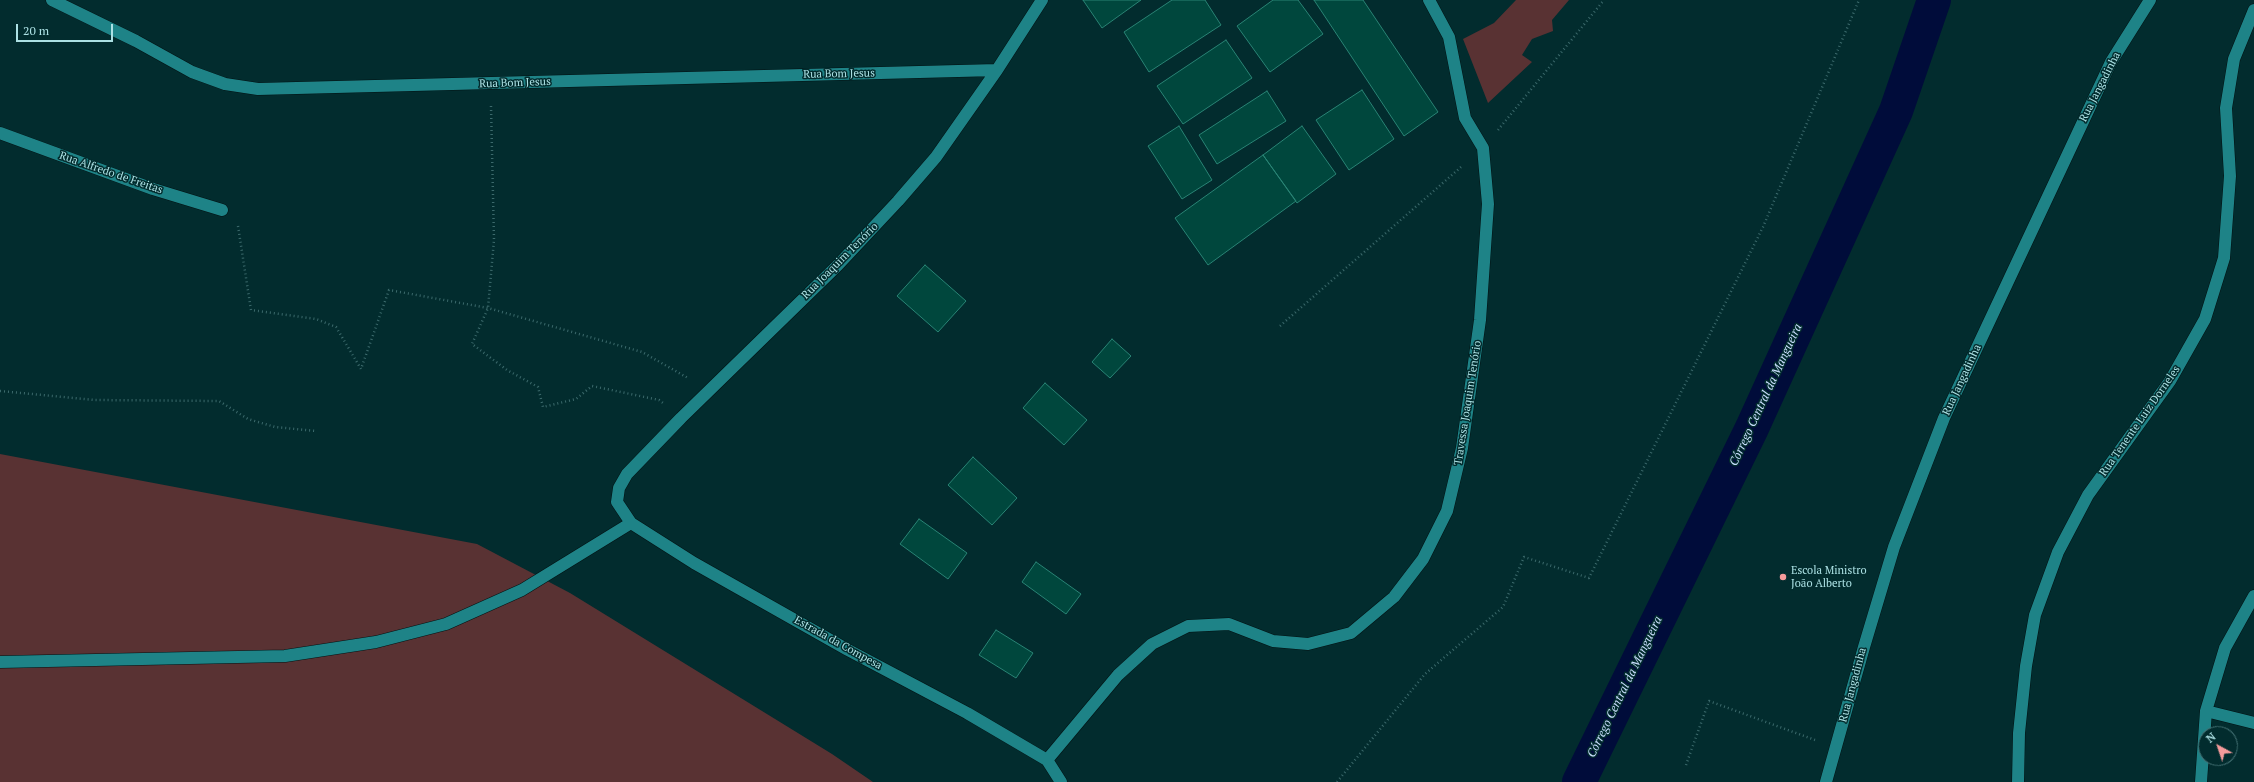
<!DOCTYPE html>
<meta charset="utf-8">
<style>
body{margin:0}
#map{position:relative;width:2254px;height:782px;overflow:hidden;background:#022c2e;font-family:"PT Serif",serif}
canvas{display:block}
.north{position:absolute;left:2198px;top:726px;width:40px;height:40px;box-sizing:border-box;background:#022c2e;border:1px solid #467477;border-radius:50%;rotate:320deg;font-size:11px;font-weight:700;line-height:16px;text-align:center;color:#ace1e4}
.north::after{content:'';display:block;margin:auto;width:14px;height:18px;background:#f59b9b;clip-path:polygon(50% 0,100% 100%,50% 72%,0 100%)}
.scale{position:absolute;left:16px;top:24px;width:97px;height:18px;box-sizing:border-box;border:2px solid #ace1e4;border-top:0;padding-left:5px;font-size:12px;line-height:14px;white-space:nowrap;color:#ace1e4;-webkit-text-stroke:3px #022c2e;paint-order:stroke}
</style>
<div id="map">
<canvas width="2254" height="782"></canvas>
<div class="north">N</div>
<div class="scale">20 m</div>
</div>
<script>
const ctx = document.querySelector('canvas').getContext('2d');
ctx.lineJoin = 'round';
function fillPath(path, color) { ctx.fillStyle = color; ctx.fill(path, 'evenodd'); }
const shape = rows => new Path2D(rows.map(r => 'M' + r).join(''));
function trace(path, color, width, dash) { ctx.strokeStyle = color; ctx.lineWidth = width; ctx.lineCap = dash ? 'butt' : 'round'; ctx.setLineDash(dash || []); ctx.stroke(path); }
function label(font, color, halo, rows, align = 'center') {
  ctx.font = font + ' "PT Serif",serif'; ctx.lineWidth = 3; ctx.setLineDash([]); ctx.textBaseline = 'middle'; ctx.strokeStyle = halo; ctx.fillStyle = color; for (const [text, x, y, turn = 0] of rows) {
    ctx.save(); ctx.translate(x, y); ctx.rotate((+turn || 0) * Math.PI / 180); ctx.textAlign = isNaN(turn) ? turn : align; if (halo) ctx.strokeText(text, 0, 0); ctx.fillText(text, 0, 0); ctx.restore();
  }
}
fillPath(shape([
 [1516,0,1569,0,1552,20,1553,31,1532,39,1522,55,1532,62,1488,103,1463,39,1494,23],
 [0,454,477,544,570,593,832,754,873,782,0,782]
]), '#593233');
trace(shape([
 [1579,782,1752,428,1896,111,1934,0]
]), '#000c3a', 34);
const building = shape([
 [1083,0,1141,0,1102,28,1083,0],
 [1172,0,1205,0,1221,25,1149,72,1124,32,1172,0],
 [1273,0,1298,0,1323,34,1270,72,1237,26,1273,0],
 [1314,0,1363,0,1438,112,1404,136,1314,0],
 [1226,40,1252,78,1183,124,1157,86,1226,40],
 [1362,90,1394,139,1349,170,1316,120,1362,90],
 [1267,91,1286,121,1217,164,1199,135,1267,91],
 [1179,126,1212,180,1182,199,1148,146,1179,126],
 [1302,126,1336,174,1297,203,1263,155,1302,126],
 [1263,155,1296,201,1208,265,1175,218,1263,155],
 [925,265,966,301,938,332,897,296,925,265],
 [1112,339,1131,356,1110,378,1092,362,1112,339],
 [1045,383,1087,420,1064,445,1023,408,1045,383],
 [973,457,1017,498,992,525,948,485,973,457],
 [919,519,967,553,948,579,900,544,919,519],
 [1036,562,1081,594,1066,614,1022,582,1036,562],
 [996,630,1033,653,1016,678,979,655,996,630]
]);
fillPath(building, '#00473d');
trace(building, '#298475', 1);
const minor = shape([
 [52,0,136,41,192,72,225,84,258,89,997,70],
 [1042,0,997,70,936,157,898,201,838,265,681,418,627,474,619,488,617,502,631,523,694,563,848,650,967,713,1047,760,1061,782],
 [0,133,153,189,222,210],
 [0,662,285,656,376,642,446,624,522,590,631,523],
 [2206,711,2254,723],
 [1047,760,1118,675,1152,644,1188,626,1229,624,1273,641,1308,644,1351,633,1394,597,1423,559,1447,511,1462,448,1480,320,1488,204,1483,148,1465,118,1449,37,1429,0],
 [1826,782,1864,647,1894,547,1944,418,2111,62,2150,0],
 [2018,782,2019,733,2026,666,2035,615,2058,552,2088,495,2170,381,2205,319,2224,258,2230,176,2226,108,2234,59,2254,10],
 [2201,782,2206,711,2225,648,2254,596]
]);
trace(minor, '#031213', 13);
trace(shape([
 [491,106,494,240,488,308,472,344,507,370,538,387,543,407,576,399,592,386,659,400,663,403],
 [1498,130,1604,0],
 [238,226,251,310,316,319,336,327,361,369,389,290,488,308,642,352,688,378],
 [1280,326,1461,167],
 [0,391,95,400,219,401,248,419,275,427,316,431],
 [1686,765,1709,701,1815,740],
 [1337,782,1425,674,1503,607,1524,557,1589,578,1763,227,1859,0]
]), '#3c6a6c', 2.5, [1, 3]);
trace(minor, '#1e8387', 12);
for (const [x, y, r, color] of [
 [1783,577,4,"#f59b9b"]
]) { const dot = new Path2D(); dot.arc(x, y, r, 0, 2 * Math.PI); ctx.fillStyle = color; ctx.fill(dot); trace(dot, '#022c2e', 1.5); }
label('11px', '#ace1e4', '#022c2e', [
 ["Rua Bom Jesus",839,74,-1],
 ["Rua Bom Jesus",515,83,-2],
 ["Rua Jangadinha",2100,87,-63],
 ["Rua Alfredo de Freitas",111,173,19],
 ["Rua Joaquim Tenório",840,261,-45],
 ["Rua Jangadinha",1962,380,-65],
 ["Travessa Joaquim Tenório",1468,403,-81],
 ["Rua Tenente Luiz Dorneles",2140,421,-55],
 ["Estrada da Compesa",838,643,29],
 ["Rua Jangadinha",1853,685,-75]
]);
label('11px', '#ace1e4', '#022c2e', [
 ["Escola Ministro",1791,571],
 ["João Alberto",1791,584]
], 'left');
label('italic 12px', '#cadefe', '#022c2e', [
 ["Córrego Central da Mangueira",1766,395,-65],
 ["Córrego Central da Mangueira",1625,687,-64]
]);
</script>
